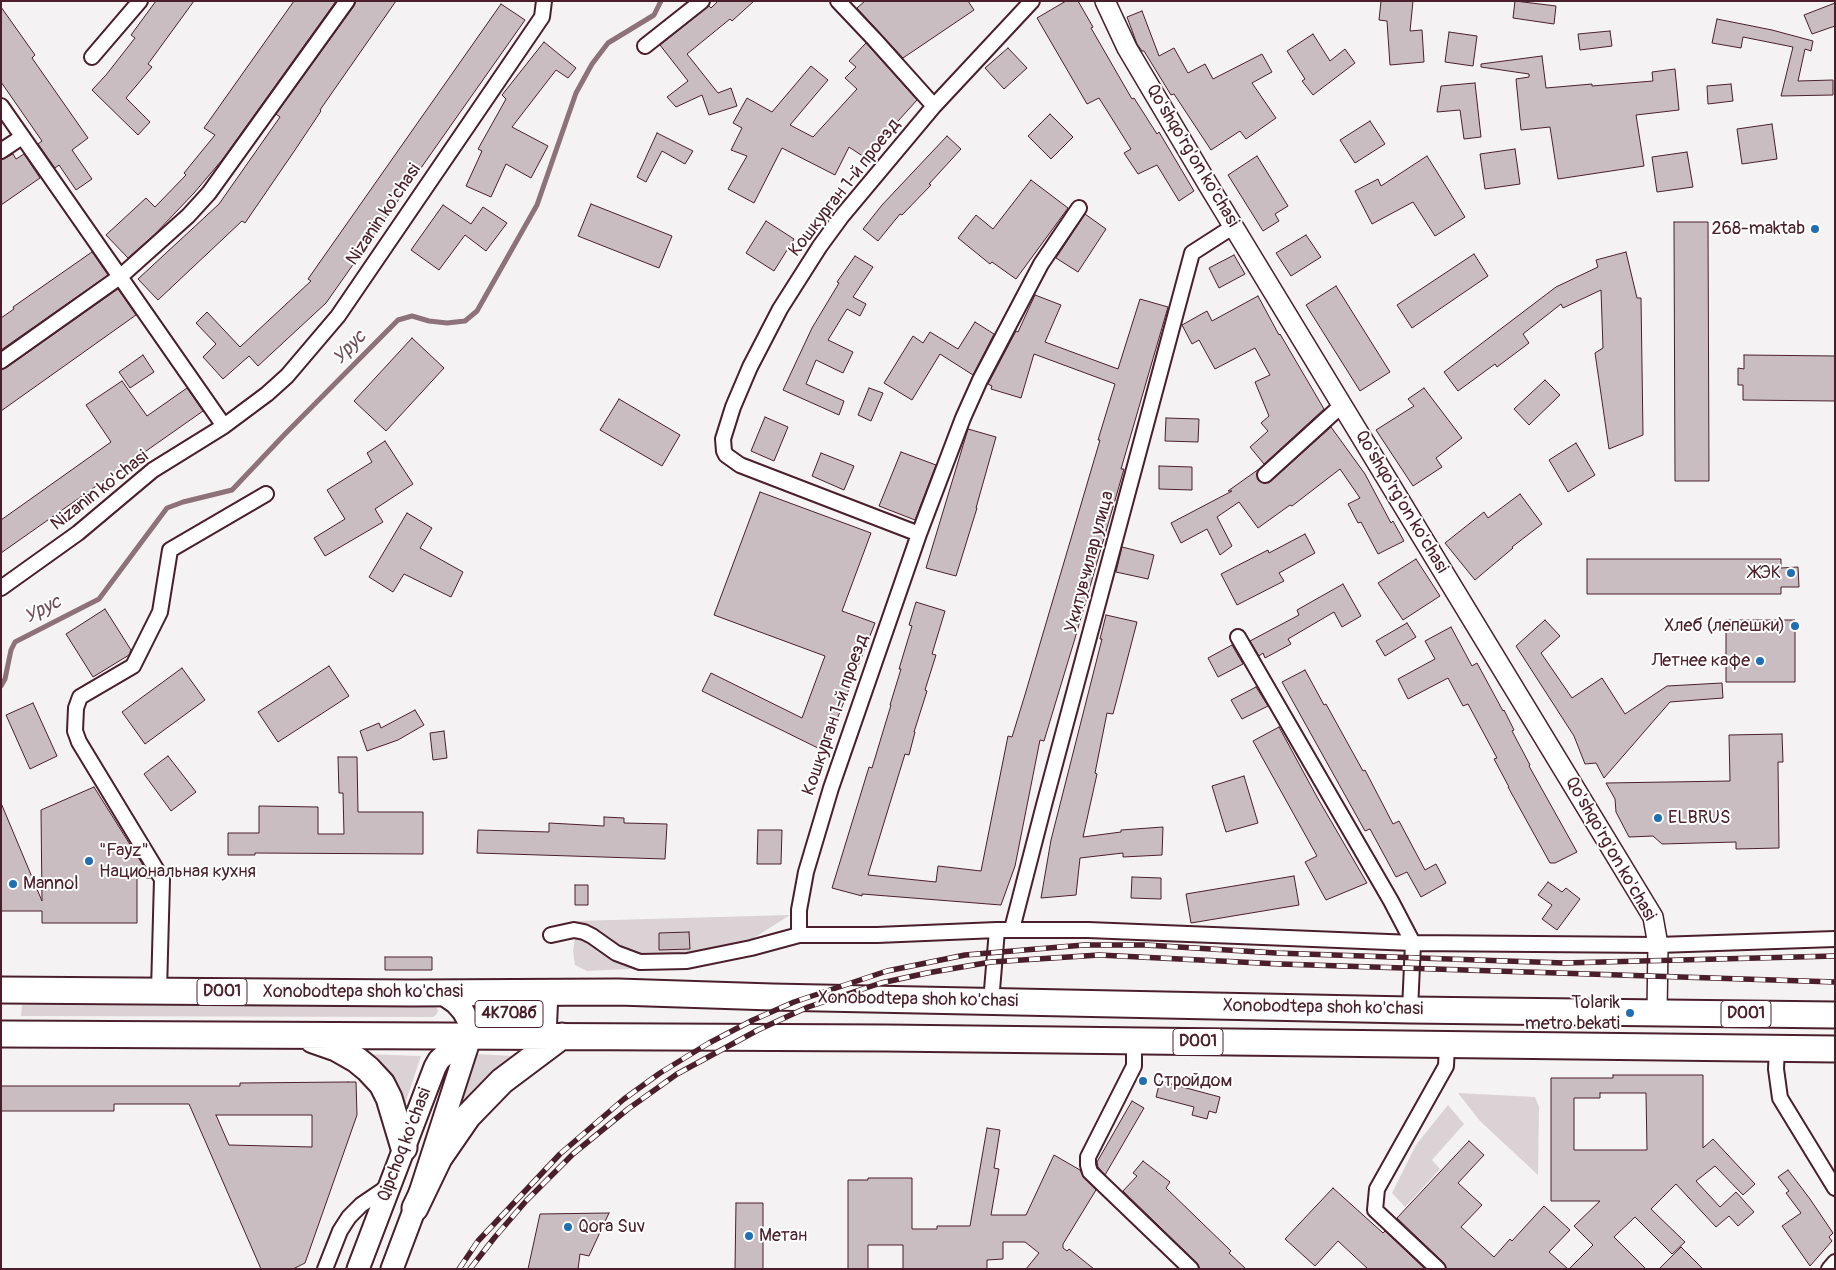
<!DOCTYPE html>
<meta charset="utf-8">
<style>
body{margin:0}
#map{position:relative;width:1836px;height:1270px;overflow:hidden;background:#f4f2f2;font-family:Pangolin,sans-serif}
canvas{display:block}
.frame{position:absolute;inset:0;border:2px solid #4a1f2b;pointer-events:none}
</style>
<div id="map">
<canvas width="1836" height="1270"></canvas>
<div class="frame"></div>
</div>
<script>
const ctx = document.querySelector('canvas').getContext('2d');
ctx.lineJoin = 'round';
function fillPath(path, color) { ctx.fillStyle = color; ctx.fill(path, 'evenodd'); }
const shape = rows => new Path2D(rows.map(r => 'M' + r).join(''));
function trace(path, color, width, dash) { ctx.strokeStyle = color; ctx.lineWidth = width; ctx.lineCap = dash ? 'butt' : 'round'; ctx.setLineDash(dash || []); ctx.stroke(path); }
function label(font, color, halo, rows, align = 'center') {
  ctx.font = font + ' Pangolin,sans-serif'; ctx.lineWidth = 4; ctx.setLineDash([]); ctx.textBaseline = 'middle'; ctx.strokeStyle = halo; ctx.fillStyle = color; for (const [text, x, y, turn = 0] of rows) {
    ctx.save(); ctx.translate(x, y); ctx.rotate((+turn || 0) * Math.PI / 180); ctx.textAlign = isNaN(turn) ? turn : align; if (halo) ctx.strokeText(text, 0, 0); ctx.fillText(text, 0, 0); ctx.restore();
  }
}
fillPath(shape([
 [790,915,711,965,587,971,575,965,573,951,577,921],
 [22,1005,434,1006,437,1008,438,1011,436,1015,433,1017,21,1016],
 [364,1054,421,1056,403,1110],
 [475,1054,514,1056,481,1083,457,1111],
 [1458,1093,1535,1097,1539,1107,1538,1175,1480,1121],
 [1448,1105,1464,1124,1432,1160,1440,1169,1405,1207,1392,1193,1416,1145]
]), '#dbd2d5');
trace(shape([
 [1,686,5,679,11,650,15,642,99,599,167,508,183,502,232,490,285,434,398,320,412,316,429,321,447,323,465,321,477,311,537,205,576,93,592,64,608,43,654,15,661,1]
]), '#8d727a', 5);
const building = shape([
 [156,1,194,1,148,64,152,67,126,98,150,122,138,135,92,90,106,75,135,38,131,35,156,1],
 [294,1,336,1,222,160,194,193,155,234,128,258,106,235,146,198,155,207,186,175,184,173,215,135,204,128,294,1],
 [356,1,396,1,320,110,321,111,295,150,245,223,242,221,158,300,138,279,219,204,280,117,276,114,354,6,356,1],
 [718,1,754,1,732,21,730,19,687,54,718,93,731,88,737,106,709,115,702,95,676,107,667,97,688,81,660,45,709,6,711,8,718,1],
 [865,1,968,1,974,10,903,58,857,8,865,1],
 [1066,1,1078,1,1093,27,1091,28,1132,99,1134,98,1157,134,1159,132,1194,191,1179,201,1157,165,1138,174,1124,153,1131,149,1099,98,1087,104,1037,18,1066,1],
 [1381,1,1413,1,1410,31,1422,30,1424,62,1390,65,1387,21,1379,20,1381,1],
 [1515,1,1556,6,1554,24,1513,18,1515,1],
 [1835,3,1835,26,1812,34,1804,15,1835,3],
 [501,4,525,20,326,303,258,366,249,356,223,379,203,357,216,344,196,323,207,312,240,347,311,281,308,279,501,4],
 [1,7,35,55,32,58,88,138,72,150,92,179,76,190,59,165,55,168,38,144,42,141,1,82,1,7],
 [1142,11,1159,56,1174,48,1188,73,1205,64,1213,79,1262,54,1272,72,1252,83,1276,118,1246,139,1240,131,1211,150,1174,94,1171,95,1144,51,1142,51,1137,44,1127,17,1142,11],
 [1717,19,1772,30,1813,41,1811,51,1805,49,1798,81,1833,80,1833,95,1781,96,1793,47,1743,37,1741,48,1712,43,1717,19],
 [1610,31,1612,46,1580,50,1578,34,1610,31],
 [1449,32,1477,36,1473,66,1445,62,1449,32],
 [1313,34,1330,61,1345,49,1355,63,1313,95,1302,81,1305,79,1287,51,1313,34],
 [544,42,576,68,568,78,556,70,512,127,548,146,531,178,506,164,491,197,466,186,482,151,478,149,506,99,502,95,544,42],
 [866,43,917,100,890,130,864,157,849,147,835,175,782,148,754,203,728,189,747,156,731,150,742,128,733,123,747,98,772,112,811,66,828,80,790,125,813,137,857,89,845,78,856,67,849,61,866,43],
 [1008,48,1027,68,1004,89,985,68,1008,48],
 [1542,56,1546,88,1592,84,1592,86,1653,81,1652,72,1675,69,1679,110,1636,115,1644,166,1558,179,1550,127,1521,130,1516,79,1529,77,1529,74,1481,67,1481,64,1542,56],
 [1475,83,1481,137,1464,139,1460,110,1437,112,1441,86,1475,83],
 [1731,84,1733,101,1708,104,1707,86,1731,84],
 [1050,114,1073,137,1051,159,1028,136,1050,114],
 [1370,121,1385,144,1355,163,1340,140,1370,121],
 [1772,124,1777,159,1742,164,1737,129,1772,124],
 [657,133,693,151,685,164,662,151,646,182,637,177,657,133],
 [947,136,961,149,929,184,931,185,902,215,900,214,878,241,863,229,882,205,947,136],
 [1515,149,1520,184,1485,189,1480,154,1515,149],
 [1687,152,1693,187,1657,192,1652,157,1687,152],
 [13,154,16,159,24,154,40,178,1,205,1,160,13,154],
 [1257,156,1288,206,1275,214,1279,221,1263,231,1228,175,1257,156],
 [1427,156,1465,217,1435,236,1413,202,1372,224,1355,191,1378,179,1381,186,1427,156],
 [1031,180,1068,208,1016,279,992,262,990,264,958,238,976,215,993,229,1031,180],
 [591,204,672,236,659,268,578,236,591,204],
 [443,205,471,224,483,207,507,223,486,251,465,235,439,270,411,250,443,205],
 [1085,214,1106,229,1078,272,1056,258,1085,214],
 [766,221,794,239,774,271,746,253,766,221],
 [1674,222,1708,222,1709,481,1675,481,1674,222],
 [1306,235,1321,257,1291,276,1276,253,1306,235],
 [92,252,108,275,1,350,1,318,14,309,13,307,92,252],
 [1626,252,1637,298,1641,298,1643,435,1609,449,1595,353,1603,348,1601,290,1563,308,1561,304,1523,334,1529,343,1497,367,1495,364,1458,391,1444,372,1556,287,1598,267,1596,260,1626,252],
 [1474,254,1488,276,1412,328,1397,305,1474,254],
 [1234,255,1245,274,1219,288,1209,268,1234,255],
 [855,256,873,267,853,297,866,304,860,316,847,309,828,340,853,352,843,373,816,360,806,384,844,401,839,415,783,390,812,328,839,283,837,282,855,256],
 [1336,286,1390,372,1360,391,1306,305,1336,286],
 [118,289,136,315,1,411,1,370,6,368,118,289],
 [1035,295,1061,305,1045,342,1118,369,1140,299,1168,307,1121,469,1124,469,1076,635,1044,741,1040,740,1015,866,1001,905,862,894,862,896,832,888,869,767,872,768,891,705,890,705,901,669,899,669,912,626,909,625,916,602,945,611,932,654,936,655,925,690,927,691,914,732,915,732,909,755,905,754,868,875,936,882,938,866,981,871,1008,736,1012,737,1024,698,1100,440,1098,440,1115,384,1034,354,1021,398,991,389,992,386,988,384,1016,331,1018,332,1035,295],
 [1258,296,1279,335,1280,334,1324,409,1264,464,1250,447,1268,431,1261,423,1269,416,1255,382,1270,375,1255,348,1215,369,1199,340,1192,344,1182,325,1207,311,1212,321,1258,296],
 [975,322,994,334,973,375,940,354,912,400,884,383,913,336,923,343,930,332,958,349,975,322],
 [412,338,444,368,386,431,354,401,412,338],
 [143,355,154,372,130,388,119,372,143,355],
 [1744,355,1835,356,1835,401,1743,400,1743,385,1738,385,1738,368,1744,369,1744,355],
 [1545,380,1560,395,1529,425,1514,409,1545,380],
 [122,381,147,416,187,388,203,411,1,553,1,520,111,442,86,405,122,381],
 [869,388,883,393,871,421,858,415,869,388],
 [1424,388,1462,438,1436,458,1442,467,1413,486,1376,430,1414,406,1408,399,1424,388],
 [619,399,680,435,662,466,600,430,619,399],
 [765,417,788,427,774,461,751,451,765,417],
 [1166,418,1199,419,1198,442,1165,441,1166,418],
 [1331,427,1365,474,1391,523,1393,521,1404,541,1378,554,1361,522,1358,523,1348,504,1360,498,1340,469,1292,506,1290,505,1258,528,1239,502,1217,517,1232,546,1220,555,1207,529,1181,543,1171,523,1232,491,1228,491,1259,469,1257,473,1258,480,1263,483,1270,482,1331,427],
 [968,429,996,437,976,508,977,508,956,576,926,568,968,429],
 [385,441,413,484,375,509,383,522,325,556,314,538,345,519,327,490,372,462,367,453,385,441],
 [1576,443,1595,475,1568,492,1549,460,1576,443],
 [901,452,936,465,915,520,879,506,901,452],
 [821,453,854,466,844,490,812,476,821,453],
 [1159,466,1192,467,1192,490,1159,489,1159,466],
 [760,492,871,533,842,611,875,623,832,732,822,750,702,691,711,673,802,718,825,656,714,615,760,492],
 [1520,494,1542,524,1512,547,1513,548,1475,580,1445,543,1484,512,1488,518,1520,494],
 [407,513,432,528,420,548,463,572,451,597,404,574,393,592,369,577,407,513],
 [1305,534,1315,553,1279,573,1284,581,1237,605,1221,574,1268,550,1269,553,1305,534],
 [1122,547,1154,555,1148,579,1116,572,1122,547],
 [1416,559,1440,596,1403,620,1378,583,1416,559],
 [1587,559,1781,559,1781,568,1798,567,1799,587,1781,587,1781,594,1587,594,1587,559],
 [1343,584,1361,616,1342,627,1334,612,1288,639,1291,644,1265,658,1263,653,1259,656,1250,641,1299,615,1297,610,1343,584],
 [105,609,131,650,129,655,93,677,66,634,105,609],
 [1106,615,1137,622,1113,714,1107,713,1095,773,1097,774,1083,837,1121,832,1121,830,1163,827,1162,855,1123,857,1123,853,1080,858,1076,895,1041,898,1051,840,1102,639,1100,639,1106,615],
 [1545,620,1560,636,1541,653,1572,698,1602,678,1625,714,1667,686,1722,683,1723,698,1670,702,1604,778,1596,763,1585,764,1574,736,1516,646,1545,620],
 [1726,620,1795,620,1795,682,1726,682,1726,620],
 [1407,623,1416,637,1385,656,1376,641,1407,623],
 [1451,627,1472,666,1477,663,1503,711,1504,710,1514,730,1512,731,1530,765,1529,766,1577,852,1555,863,1550,863,1508,787,1509,787,1494,759,1497,758,1468,704,1463,706,1448,678,1408,699,1398,679,1435,659,1425,641,1451,627],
 [1232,645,1243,664,1218,677,1208,658,1232,645],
 [329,666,349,696,278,742,258,712,329,666],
 [182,668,205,700,145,744,122,712,182,668],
 [1305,670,1324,705,1326,704,1363,771,1365,770,1393,824,1399,821,1425,870,1436,864,1446,883,1421,897,1407,872,1396,877,1370,829,1365,831,1282,682,1305,670],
 [1256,687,1268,706,1242,719,1231,700,1256,687],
 [33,703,57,756,30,769,6,715,33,703],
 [415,710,424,725,398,740,367,751,360,731,379,723,381,728,415,710],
 [1279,727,1317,797,1367,883,1326,900,1305,862,1317,856,1253,741,1279,727],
 [444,731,447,758,433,760,430,733,444,731],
 [1782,734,1783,762,1778,762,1779,848,1736,849,1736,842,1662,844,1653,836,1629,837,1616,812,1615,799,1606,783,1730,781,1729,735,1782,734],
 [168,756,196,792,171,811,144,774,168,756],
 [338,757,357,757,358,812,423,812,423,854,255,853,255,855,228,855,228,833,259,833,259,806,318,807,318,834,344,834,343,793,339,793,338,757],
 [1244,776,1258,823,1226,832,1212,786,1244,776],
 [94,787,151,878,137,878,137,923,42,923,42,911,1,911,1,803,42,901,41,810,94,787],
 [604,817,624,818,624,823,667,824,665,859,477,853,478,830,549,832,549,823,604,826,604,817],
 [758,830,782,830,781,864,757,864,758,830],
 [1294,876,1299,905,1191,923,1186,894,1294,876],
 [1132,877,1161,878,1161,899,1131,898,1132,877],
 [1548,882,1562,892,1566,888,1580,899,1557,930,1542,919,1552,905,1538,895,1548,882],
 [575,885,588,885,588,905,575,905,575,885],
 [689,932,690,949,659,950,659,933,689,932],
 [385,957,432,957,432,970,385,970,385,957],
 [1613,1075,1703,1075,1703,1148,1713,1139,1755,1184,1743,1195,1715,1166,1696,1181,1720,1207,1736,1192,1754,1212,1738,1226,1729,1216,1716,1227,1676,1184,1651,1209,1685,1242,1672,1254,1635,1217,1614,1237,1646,1269,1569,1269,1593,1245,1574,1226,1600,1201,1551,1201,1551,1078,1613,1078,1613,1075],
 [1600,1093,1646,1093,1647,1150,1574,1150,1574,1098,1600,1098,1600,1093],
 [1160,1081,1220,1097,1216,1113,1209,1111,1207,1119,1192,1115,1194,1107,1156,1097,1160,1081],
 [348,1082,356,1082,357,1115,305,1263,293,1269,261,1269,189,1104,114,1104,114,1111,1,1111,1,1086,240,1086,240,1083,348,1082],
 [216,1115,312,1115,312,1147,229,1145,216,1115],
 [1132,1101,1144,1108,1105,1175,1098,1167,1097,1162,1132,1101],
 [987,1128,1000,1130,994,1168,999,1169,991,1215,1026,1215,1054,1155,1080,1170,1084,1178,1096,1190,1063,1244,1063,1248,1067,1251,1069,1249,1094,1269,1026,1269,1039,1253,1025,1242,1003,1242,1003,1259,987,1260,987,1269,903,1269,903,1245,868,1245,868,1269,848,1269,848,1180,868,1180,868,1178,912,1178,912,1229,937,1229,937,1226,970,1226,987,1128],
 [1469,1141,1484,1155,1458,1183,1482,1205,1461,1227,1494,1257,1510,1239,1512,1241,1544,1206,1570,1230,1549,1252,1568,1269,1447,1269,1444,1263,1397,1218,1469,1141],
 [1143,1161,1170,1182,1166,1188,1231,1251,1229,1253,1246,1269,1200,1269,1197,1263,1123,1191,1137,1176,1133,1173,1143,1161],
 [1788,1170,1810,1199,1833,1233,1829,1237,1832,1241,1810,1266,1782,1226,1801,1213,1786,1193,1789,1191,1778,1177,1788,1170],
 [1333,1188,1383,1233,1385,1231,1425,1269,1368,1269,1338,1241,1315,1266,1285,1239,1333,1188],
 [736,1203,763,1203,763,1269,735,1269,736,1203],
 [609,1213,589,1256,580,1254,578,1269,528,1269,540,1214,609,1213],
 [1681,1247,1703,1269,1659,1269,1681,1247]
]);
fillPath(building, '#cabdc1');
trace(building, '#4a1f2b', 1);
const street = shape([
 [838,1,874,39,934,106],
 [645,46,702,1],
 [92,57,140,1],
 [1,106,224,426],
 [1,151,22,137],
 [1,361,121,276,188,216,209,193,347,1],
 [1265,475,1342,405],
 [919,534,740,465,726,455,724,451,723,439,733,407,750,367,780,309,820,246,842,216,934,106,1032,1],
 [1,588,78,533,153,470,224,426,267,394,287,376,338,316,542,17,544,1],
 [1238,637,1391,901,1413,943,1410,1010],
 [1012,929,1044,805,1192,253,1234,226],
 [551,935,574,930,584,932,592,936,616,953,640,962,687,961,751,948,799,935,877,935,997,930,1088,930,1413,943,1658,945,1835,939],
 [799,935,799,910,806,872,831,788,919,534,963,418,980,380,1041,264,1079,208],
 [159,991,162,879,79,742,75,731,76,708,80,697,133,666,160,612,170,550,266,494],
 [991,1002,997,930],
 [1134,1041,1134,1066,1088,1157,1088,1165,1090,1172,1191,1269],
 [1777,1049,1776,1069,1780,1098,1835,1188],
 [325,1269,340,1231,349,1217,361,1205,389,1186],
 [1438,1269,1375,1210,1377,1189,1446,1066,1447,1045],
 [1829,1269,1835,1262]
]);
const secondary = shape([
 [1105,1,1127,48,1207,183,1653,917,1658,945,1657,1013]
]);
const primary = shape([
 [545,1036,547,992],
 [358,1269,435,1067,439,1060,458,1043,547,992],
 [392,1269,415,1208,471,1035,468,1020,463,1011,456,1003,442,993]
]);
const highway = shape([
 [1,990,411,993,618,992,772,997,1410,1010,1835,1015],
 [1,1034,886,1038,1835,1049],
 [313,1040,336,1048,357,1060,368,1069,382,1084,389,1098,404,1148],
 [415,1208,439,1158,468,1116,502,1081,562,1036]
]);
trace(street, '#4a1f2b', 18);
trace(secondary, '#4a1f2b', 22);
trace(primary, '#4a1f2b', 25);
trace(highway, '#4a1f2b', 29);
trace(street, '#fff', 14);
trace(secondary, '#fff', 19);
trace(primary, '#fff', 21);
trace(highway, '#fff', 25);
const rail = shape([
 [459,1269,478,1241,560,1154,624,1099,660,1073,709,1043,753,1020,794,1002,887,971,965,955,1084,945,1146,945,1276,953,1564,963,1835,956],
 [470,1269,495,1237,526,1201,573,1154,628,1109,677,1074,758,1030,808,1007,881,983,927,973,991,962,1099,955,1280,964,1835,982]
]);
trace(rail, '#4a1f2b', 5.5);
trace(rail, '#fff', 4, [11]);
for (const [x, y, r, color] of [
 [1815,229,5,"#1f6fb2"],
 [1791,573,5,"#1f6fb2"],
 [1795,626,5,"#1f6fb2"],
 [1760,661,5,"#1f6fb2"],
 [1658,818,5,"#1f6fb2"],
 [89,861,5,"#1f6fb2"],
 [13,884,5,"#1f6fb2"],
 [1630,1013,5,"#1f6fb2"],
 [1143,1081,5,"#1f6fb2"],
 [568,1227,5,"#1f6fb2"],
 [749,1236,5,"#1f6fb2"]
]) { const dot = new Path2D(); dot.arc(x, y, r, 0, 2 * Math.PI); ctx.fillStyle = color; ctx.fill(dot); trace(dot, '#fff', 2); }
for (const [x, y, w] of [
 [222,992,50],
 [509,1014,68],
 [1746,1014,50],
 [1198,1042,50]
]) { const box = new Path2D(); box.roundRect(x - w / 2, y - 13.5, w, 27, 4); ctx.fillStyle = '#fff'; ctx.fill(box); trace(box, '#4a1f2b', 1); }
label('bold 16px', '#4a1f2b', null, [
 ["D001",222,992],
 ["4К708б",509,1014],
 ["D001",1746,1014],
 ["D001",1198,1042]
]);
label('18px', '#4a1f2b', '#fff', [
 ["Qo'shqo'rg'on ko'chasi",1192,156,59],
 ["Кошкурган 1-й проезд",845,188,-52],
 ["Nizanin ko'chasi",384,215,-56],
 ["Nizanin ko'chasi",100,491,-38],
 ["Qo'shqo'rg'on ko'chasi",1401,502,59],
 ["Укитувчилар улица",1090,562,-75],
 ["Кошкурган 1-й проезд",836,715,-71],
 ["Qo'shqo'rg'on ko'chasi",1610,849,60],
 ["Xonobodtepa shoh ko'chasi",363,992],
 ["Xonobodtepa shoh ko'chasi",918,1000,1],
 ["Xonobodtepa shoh ko'chasi",1323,1008,1],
 ["Qipchoq ko'chasi",405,1145,-69]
]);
label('18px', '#4a1f2b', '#fff', [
 ["268-maktab",1805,229,"right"],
 ["ЖЭК",1781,573,"right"],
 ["Хлеб (лепешки)",1785,626,"right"],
 ["Летнее кафе",1750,661,"right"],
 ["ELBRUS",1668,818],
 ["\"Fayz\"",99,851],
 ["Национальная кухня",99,872],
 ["Mannol",23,884],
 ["Tolarik",1620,1003,"right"],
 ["metro bekati",1620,1024,"right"],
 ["Стройдом",1153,1081],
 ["Qora Suv",578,1227],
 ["Метан",759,1236]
], 'left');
label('italic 19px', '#714f59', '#fff', [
 ["Урус",350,348,-46],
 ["Урус",43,610,-27]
]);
</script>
